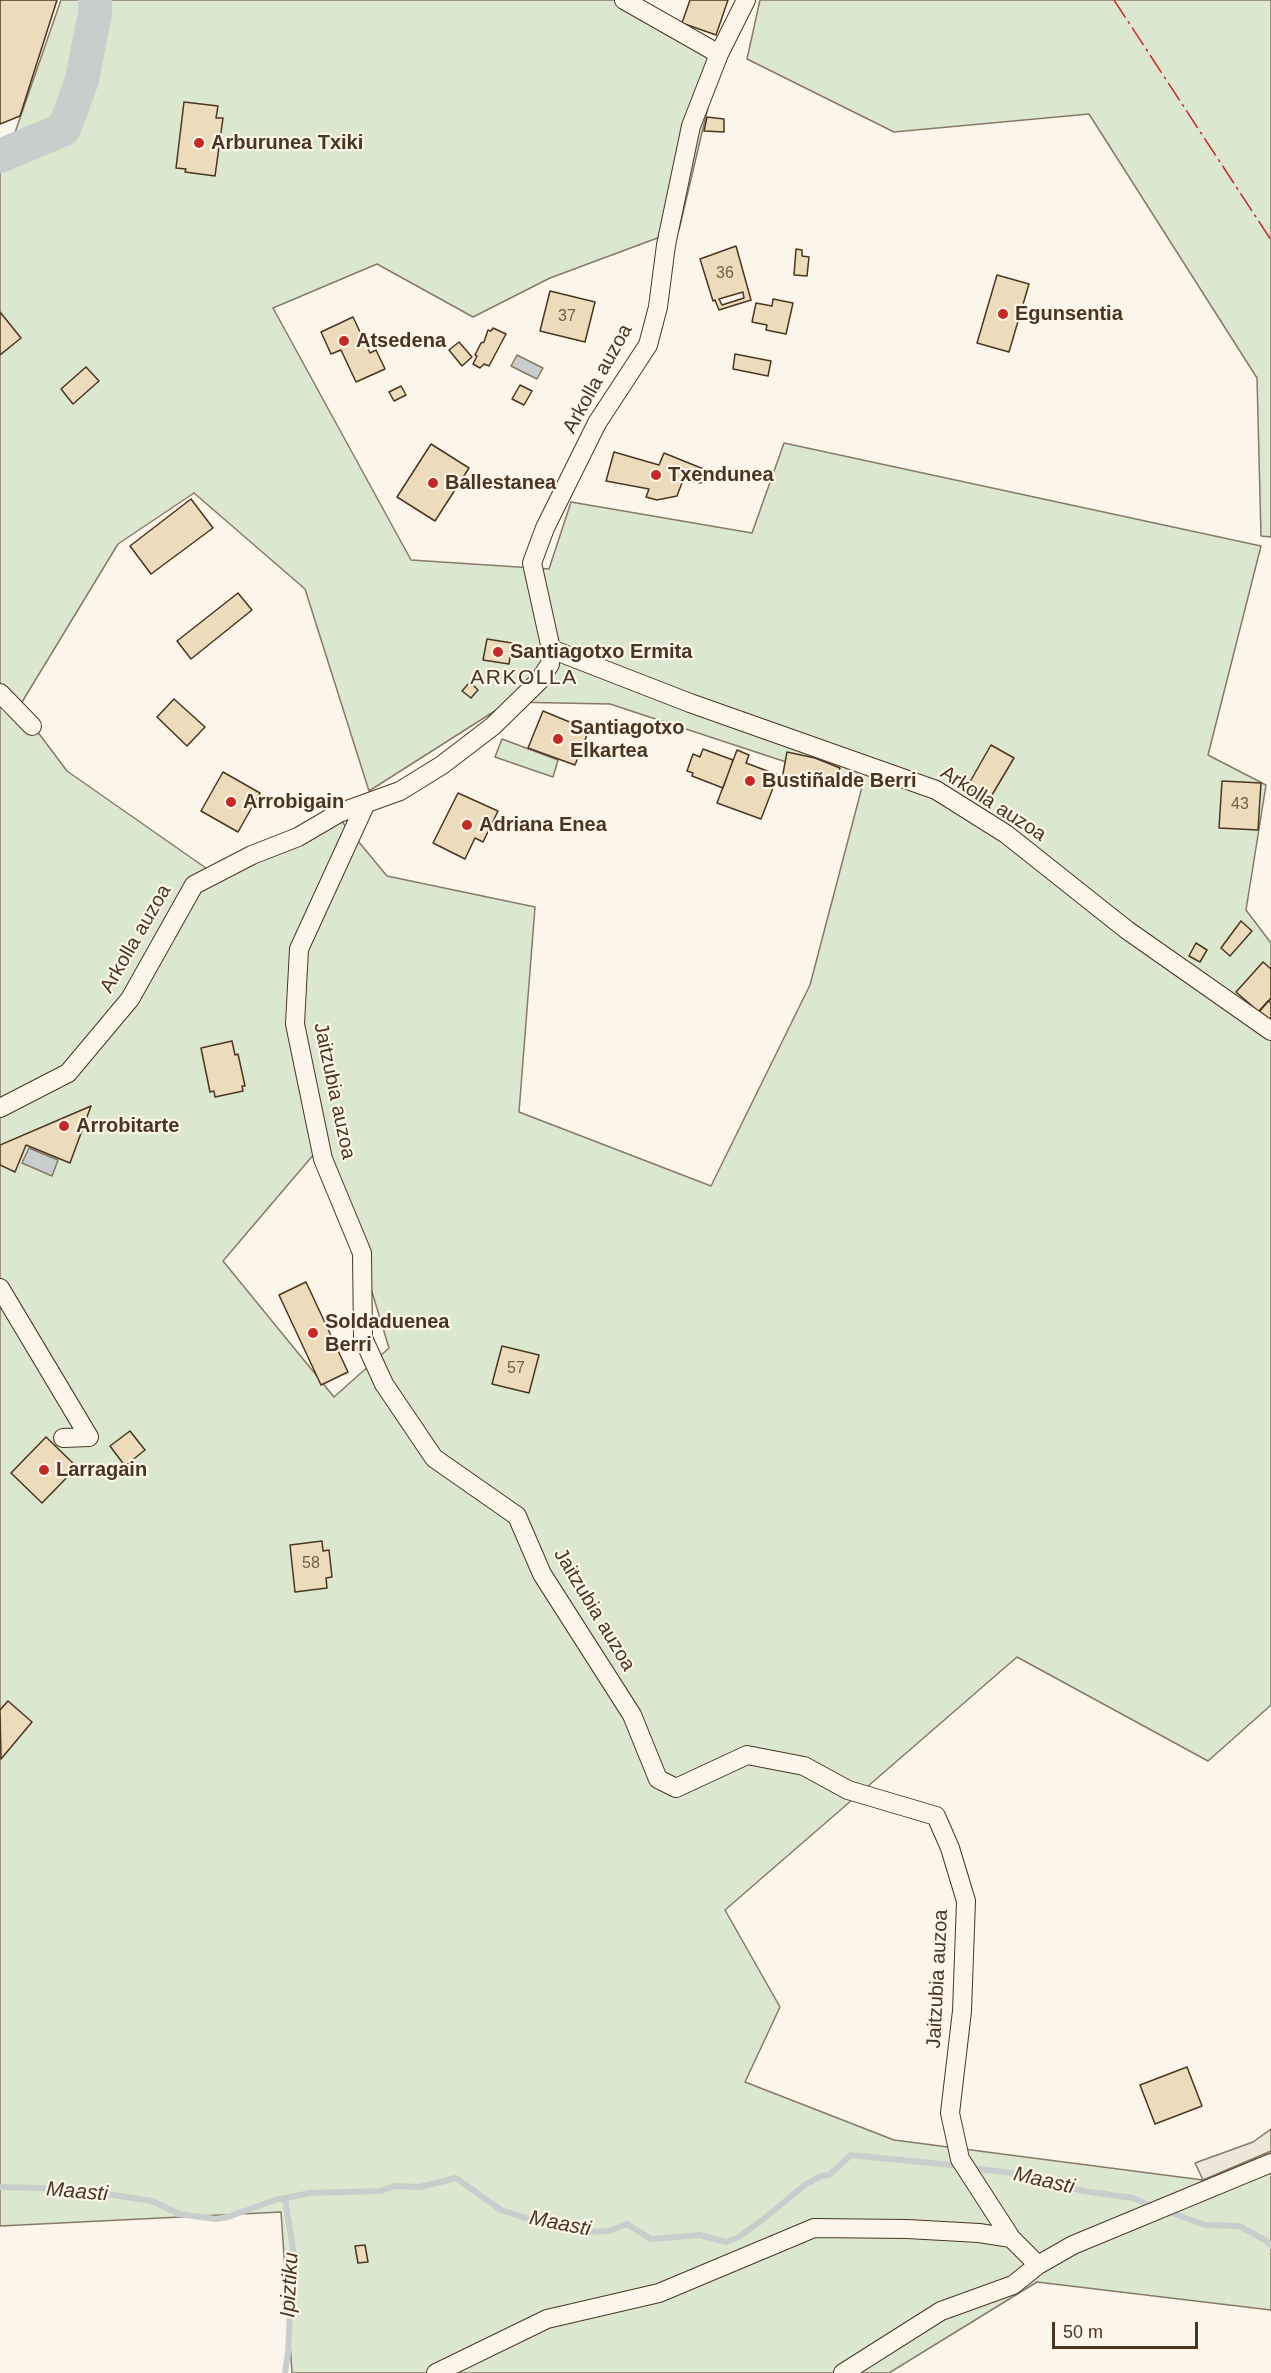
<!DOCTYPE html>
<meta charset="utf-8">
<style>
body{margin:0}
#map{position:relative;width:1271px;height:2373px;overflow:hidden;background:#fbf6e9;font-family:Arial,sans-serif}
canvas{display:block}
.scale{position:absolute;left:1052px;top:2322px;width:146px;height:27px;box-sizing:border-box;border:3px solid #4a3520;border-top:0;padding-left:8px;font-size:18px;line-height:21px;white-space:nowrap;color:#4a3520;-webkit-text-stroke:4px #fbf6e9;paint-order:stroke}
</style>
<div id="map">
<canvas width="1271" height="2373"></canvas>
<div class="scale">50 m</div>
</div>
<script>
const ctx = document.querySelector('canvas').getContext('2d');
ctx.lineJoin = 'round';
function fillPath(path, color) { ctx.fillStyle = color; ctx.fill(path, 'evenodd'); }
const shape = rows => new Path2D(rows.map(r => 'M' + r).join(''));
function trace(path, color, width, dash) { ctx.strokeStyle = color; ctx.lineWidth = width; ctx.lineCap = dash ? 'butt' : 'round'; ctx.setLineDash(dash || []); ctx.stroke(path); }
function label(font, color, halo, rows, align = 'center') {
  ctx.font = font + ' Arial,sans-serif'; ctx.lineWidth = 4.5; ctx.setLineDash([]); ctx.textBaseline = 'middle'; ctx.strokeStyle = halo; ctx.fillStyle = color; for (const [text, x, y, turn = 0] of rows) {
    ctx.save(); ctx.translate(x, y); ctx.rotate((+turn || 0) * Math.PI / 180); ctx.textAlign = isNaN(turn) ? turn : align; if (halo) ctx.strokeText(text, 0, 0); ctx.fillText(text, 0, 0); ctx.restore();
  }
}
const green = shape([
 [61,0,632,0,721,52,679,230,550,278,473,317,377,264,273,308,411,560,549,569,571,502,752,533,784,443,1261,546,1208,755,1266,785,1246,910,1271,943,1271,1705,1208,1761,1017,1657,725,1910,780,2007,745,2082,894,2140,1203,2180,1271,2151,1271,2310,1037,2282,889,2373,292,2373,281,2212,0,2226,0,148,11,144,61,0],
 [194,493,305,589,369,791,509,702,610,704,862,787,810,985,711,1186,519,1112,535,907,387,876,339,818,213,873,67,771,19,707,118,544,194,493],
 [326,1140,389,1348,334,1397,223,1261,326,1140],
 [760,0,1271,0,1271,537,1261,536,1257,378,1089,114,894,132,747,59,760,0],
 [502,739,558,760,553,777,495,757,502,739]
]);
fillPath(green, '#dce7d0');
trace(green, '#887966', 1.5);
const parking = shape([
 [1271,2129,1271,2151,1203,2180,1195,2163,1253,2142,1271,2129]
]);
fillPath(parking, '#ede7d9');
trace(parking, '#887966', 1.5);
const water = shape([
 [517,355,543,368,537,379,511,366,517,355],
 [29,1148,58,1160,52,1176,22,1163,29,1148]
]);
fillPath(water, '#c9cecd');
trace(water, '#887966', 1.5);
trace(shape([
 [971,2168,1012,2173,1083,2191,1133,2198,1153,2207],
 [0,2187,74,2189,152,2201,179,2214,216,2219,228,2217,275,2200,310,2193,381,2191,395,2186,420,2187,456,2178,501,2210,538,2222,582,2232,609,2231,627,2224,651,2239,700,2235,726,2242,739,2237,761,2221,806,2184,821,2176,829,2175,851,2155,961,2166],
 [1166,2211,1205,2225,1239,2226,1265,2240,1271,2246],
 [285,2373,288,2353,293,2249,285,2198]
]), '#c9cecd', 6);
trace(shape([
 [0,156,64,129,82,80,95,13,95,0]
]), '#c9cecd', 34);
const building = shape([
 [0,0,57,0,20,116,0,124,0,0],
 [690,0,728,0,716,35,682,23,690,0],
 [184,102,218,106,216,118,223,118,215,176,185,172,186,169,176,168,184,102],
 [707,117,724,119,724,132,704,131,707,117],
 [736,246,751,300,719,310,715,300,713,301,700,259,736,246],
 [743,292,744,298,722,305,719,299,743,292],
 [796,249,802,250,802,256,809,257,807,276,794,275,796,249],
 [997,275,1029,284,1009,352,977,343,997,275],
 [550,291,595,302,585,342,540,331,550,291],
 [773,299,793,303,786,334,766,330,767,325,752,322,756,303,772,306,773,299],
 [0,312,21,338,0,355,0,312],
 [353,317,370,353,376,350,385,369,356,382,341,350,331,354,321,332,353,317],
 [493,328,506,334,489,366,484,364,480,368,473,364,477,356,475,355,481,343,484,342,488,330,491,331,493,328],
 [459,342,472,357,462,366,449,350,459,342],
 [735,354,771,361,768,376,733,369,735,354],
 [86,367,99,381,73,404,61,389,86,367],
 [520,385,532,391,524,405,512,399,520,385],
 [401,386,406,395,394,401,389,392,401,386],
 [431,444,469,468,435,521,397,497,431,444],
 [614,452,659,465,664,453,706,470,701,483,683,480,677,496,657,500,646,497,649,489,606,481,614,452],
 [191,499,213,528,151,574,130,546,191,499],
 [238,593,252,610,191,659,177,641,238,593],
 [487,639,512,643,509,664,483,660,487,639],
 [470,682,478,690,471,698,462,691,470,682],
 [174,699,205,727,187,746,157,717,174,699],
 [543,711,589,730,575,765,528,748,543,711],
 [991,745,1014,758,989,800,967,787,991,745],
 [703,749,733,760,723,788,692,776,693,773,687,771,693,754,700,757,703,749],
 [737,750,749,755,746,763,778,775,761,819,717,803,737,750],
 [787,752,815,758,840,768,834,783,812,774,809,785,782,779,787,752],
 [223,772,260,793,238,832,201,811,223,772],
 [1222,781,1261,783,1258,830,1219,828,1222,781],
 [458,793,498,811,483,842,475,838,465,859,433,843,458,793],
 [1241,921,1252,931,1230,956,1221,948,1241,921],
 [1196,943,1207,950,1200,962,1189,956,1196,943],
 [1263,962,1271,969,1271,998,1259,1012,1236,992,1263,962],
 [1268,1001,1271,1003,1271,1020,1259,1011,1268,1001],
 [232,1041,235,1055,238,1054,245,1086,242,1086,243,1091,215,1097,214,1091,210,1092,201,1048,232,1041],
 [91,1106,70,1163,26,1145,15,1172,0,1165,0,1145,91,1106],
 [306,1282,348,1372,321,1385,279,1295,306,1282],
 [502,1346,539,1355,529,1393,492,1384,502,1346],
 [130,1431,145,1450,125,1466,110,1446,130,1431],
 [46,1437,77,1467,42,1503,11,1473,46,1437],
 [322,1541,323,1551,329,1550,332,1577,326,1578,327,1588,295,1592,290,1545,322,1541],
 [8,1701,32,1722,1,1759,0,1710,8,1701],
 [1187,2067,1202,2106,1155,2124,1140,2085,1187,2067],
 [365,2245,368,2262,358,2263,355,2246,365,2245]
]);
fillPath(building, '#ecdcbc');
trace(building, '#4a3520', 1.5);
const minor = shape([
 [624,0,719,54],
 [551,649,690,703,936,790,1006,834,1127,930,1271,1031],
 [0,693,32,726],
 [366,803,299,949,295,1024,323,1159,362,1253,363,1338,384,1384,434,1458,517,1516,542,1574,632,1715,658,1779,676,1788,747,1755,804,1766,848,1790,936,1816,950,1848,966,1901,962,2011,950,2113,960,2159,1011,2238,1038,2265],
 [0,1108,68,1073,130,999,194,885,252,855,298,837,339,813,400,791,442,765,493,726,539,681,550,664,551,649,532,563,545,528,597,423,648,345,658,307,666,245,691,126,719,54,746,0],
 [0,1288,89,1437,63,1438],
 [436,2373,547,2319,659,2293,814,2228,907,2229,979,2233,1011,2238],
 [843,2373,941,2311,1013,2285,1038,2265,1073,2245,1271,2163]
]);
trace(minor, '#4a3520', 20);
trace(minor, '#fbf6e9', 18);
trace(shape([
 [1114,0,1271,240]
]), '#c62828', 1.5, [21, 4.5, 3, 4.5]);
for (const [x, y, r, color] of [
 [199,143,6,"#c62828"],
 [1003,314,6,"#c62828"],
 [344,341,6,"#c62828"],
 [656,475,6,"#c62828"],
 [433,483,6,"#c62828"],
 [498,652,6,"#c62828"],
 [558,739,6,"#c62828"],
 [750,781,6,"#c62828"],
 [231,802,6,"#c62828"],
 [467,825,6,"#c62828"],
 [64,1126,6,"#c62828"],
 [313,1333,6,"#c62828"],
 [44,1470,6,"#c62828"]
]) { const dot = new Path2D(); dot.arc(x, y, r, 0, 2 * Math.PI); ctx.fillStyle = color; ctx.fill(dot); trace(dot, '#fbf6e9', 2); }
label('16px', '#725f47', null, [
 ["36",725,274],
 ["37",567,317],
 ["43",1240,805],
 ["57",516,1369],
 ["58",311,1564]
]);
label('bold 20px', '#4a3520', '#fbf6e9', [
 ["Arburunea Txiki",211,143],
 ["Egunsentia",1015,314],
 ["Atsedena",356,341],
 ["Txendunea",668,475],
 ["Ballestanea",445,483],
 ["Santiagotxo Ermita",510,652],
 ["Santiagotxo",570,728],
 ["Elkartea",570,751],
 ["Bustiñalde Berri",762,781],
 ["Arrobigain",243,802],
 ["Adriana Enea",479,825],
 ["Arrobitarte",76,1126],
 ["Soldaduenea",325,1322],
 ["Berri",325,1345],
 ["Larragain",56,1470]
], 'left');
label('20px', '#4a3520', '#fbf6e9', [
 ["Arkolla auzoa",598,379,-61],
 ["Arkolla auzoa",993,804,33],
 ["Arkolla auzoa",136,939,-60],
 ["Jaitzubia auzoa",334,1091,78],
 ["Jaitzubia auzoa",594,1610,59],
 ["Jaitzubia auzoa",938,1979,-87]
]);
ctx.letterSpacing = '1.5px';
label('21px', '#4a3520', '#fbf6e9', [
 ["ARKOLLA",524,678]
]);
ctx.letterSpacing = '0px';
label('italic 21px', '#4a3520', '#fbf6e9', [
 ["Maasti",1044,2181,13],
 ["Maasti",77,2192,5],
 ["Maasti",560,2224,11],
 ["Ipiztiku",290,2285,-87]
]);
</script>
